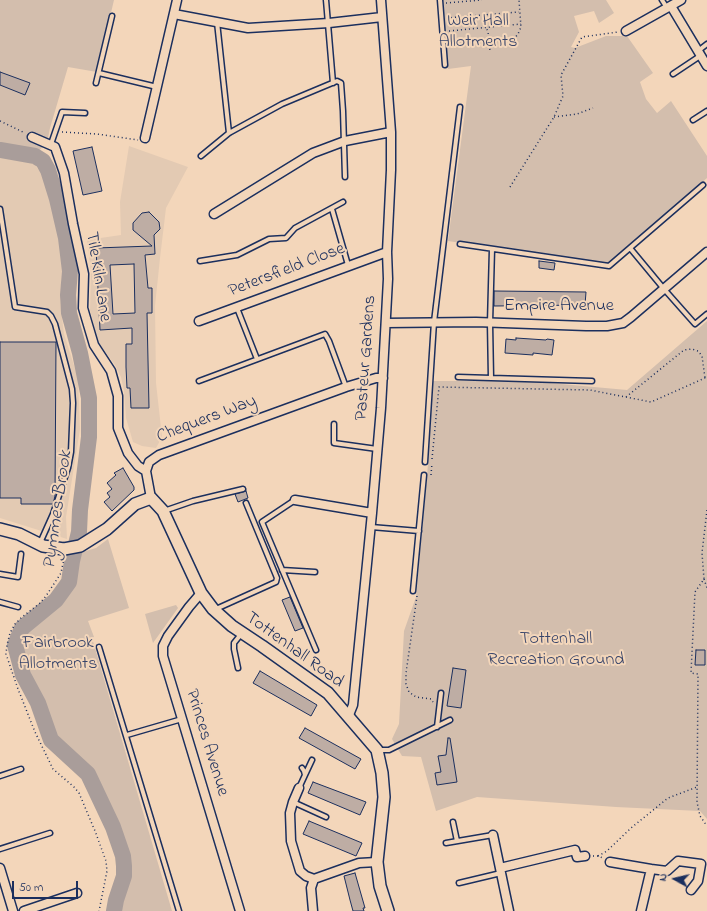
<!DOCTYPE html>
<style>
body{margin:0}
#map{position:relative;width:707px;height:911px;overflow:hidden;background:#f3d6ba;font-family:"Indie Flower",sans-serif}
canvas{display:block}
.north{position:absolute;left:655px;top:859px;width:40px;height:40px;-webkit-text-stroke:3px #f3d6ba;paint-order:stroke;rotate:278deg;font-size:11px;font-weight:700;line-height:16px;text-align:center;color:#1b2f5e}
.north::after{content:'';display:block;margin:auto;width:14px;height:18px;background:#1b2f5e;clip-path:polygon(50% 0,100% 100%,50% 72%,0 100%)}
.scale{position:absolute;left:12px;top:881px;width:66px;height:18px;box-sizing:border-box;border:2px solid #1b2f5e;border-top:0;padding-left:5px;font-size:12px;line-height:14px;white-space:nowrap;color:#1b2f5e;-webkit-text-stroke:3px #f3d6ba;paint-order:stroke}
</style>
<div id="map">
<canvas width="707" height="911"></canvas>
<div class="north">N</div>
<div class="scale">50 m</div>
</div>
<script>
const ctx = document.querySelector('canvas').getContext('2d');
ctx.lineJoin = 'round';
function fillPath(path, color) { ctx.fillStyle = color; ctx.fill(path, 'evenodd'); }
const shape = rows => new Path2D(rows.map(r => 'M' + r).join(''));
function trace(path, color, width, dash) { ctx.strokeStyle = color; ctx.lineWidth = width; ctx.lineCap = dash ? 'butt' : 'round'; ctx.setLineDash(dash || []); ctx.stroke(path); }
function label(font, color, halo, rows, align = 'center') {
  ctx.font = font + ' "Indie Flower",sans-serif'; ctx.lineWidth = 4; ctx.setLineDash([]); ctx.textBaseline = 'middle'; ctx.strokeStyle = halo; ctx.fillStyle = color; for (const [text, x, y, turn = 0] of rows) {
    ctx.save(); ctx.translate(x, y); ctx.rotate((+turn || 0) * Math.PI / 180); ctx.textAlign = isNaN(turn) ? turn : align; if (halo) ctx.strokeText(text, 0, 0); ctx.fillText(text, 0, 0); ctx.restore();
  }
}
fillPath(shape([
 [129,146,188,167,166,208,160,258,155,306,156,383,162,437,156,448,142,446,133,442,126,418,124,391,121,377,115,365,98,342,90,310,91,273,87,240,121,235,120,202],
 [0,155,30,159,43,175,61,232,63,253,60,301,64,334,78,378,80,429,66,517,67,539,0,518]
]), '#e3cab3');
fillPath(shape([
 [0,0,114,0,97,72,68,67,50,128,47,143,30,159,0,155],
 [443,0,606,0,614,13,599,23,594,11,574,16,579,32,571,47,575,48,606,36,627,36,653,73,640,82,646,99,657,113,671,101,707,156,707,178,607,265,448,241,471,66,448,69],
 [707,321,707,819,700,811,616,807,477,797,436,811,421,757,402,756,392,739,399,724,404,631,416,597,428,464,433,381,528,381,627,390],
 [108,539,129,608,88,621,94,637,92,638,172,911,118,911,119,903,128,877,128,866,118,828,89,770,56,739,20,659,19,648,20,639,24,632,31,626,44,618,53,610,62,598,71,581,79,553,96,548],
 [176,605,178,608,153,643,145,614]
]), '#d3bead');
trace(shape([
 [0,150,35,156,43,161,48,170,57,199,66,238,70,271,68,295,69,313,80,353,89,398,89,437,80,510,79,532,72,561,69,582,56,600,22,628,15,645,23,675,38,703,51,740,88,774,113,827,123,856,124,866,124,876,116,900,114,911]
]), '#a99d9a', 16);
const building = shape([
 [0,72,30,83,25,95,0,85,0,72],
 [92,147,102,191,83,195,73,151,92,147],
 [149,212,159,222,160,229,154,235,155,254,145,255,148,288,152,288,152,313,147,313,149,408,131,408,130,388,127,388,126,367,126,344,132,344,132,328,100,330,96,248,152,246,133,230,133,223,142,213,149,212],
 [134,264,135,313,113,314,110,265,134,264],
 [539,261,555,263,554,270,539,268,539,261],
 [494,291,586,292,585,305,494,306,494,291],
 [516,338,546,340,547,339,554,340,552,355,533,353,533,355,505,353,506,339,516,340,516,338],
 [0,342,56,342,55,496,53,504,21,504,21,498,0,498,0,342],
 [123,468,134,487,134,490,112,511,104,502,110,497,107,493,112,489,107,483,116,475,114,473,123,468],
 [246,491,248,498,238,502,235,494,246,491],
 [290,597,303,628,295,631,282,600,290,597],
 [696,650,705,650,705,665,695,665,696,650],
 [453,668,466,670,461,708,447,706,453,668],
 [260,671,317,705,311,716,253,683,260,671],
 [305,728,361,759,355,769,299,738,305,728],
 [448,738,450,738,457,782,437,785,435,773,441,772,438,756,446,755,448,738],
 [313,782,366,802,360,815,308,793,313,782],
 [309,821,362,843,356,856,303,834,309,821],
 [355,873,365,908,363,908,364,911,353,911,350,900,344,876,355,873]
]);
fillPath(building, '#beada4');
trace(building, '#1b2f5e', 1);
const service = shape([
 [326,0,333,83],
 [440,0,445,65],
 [662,0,667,8],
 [217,22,229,133],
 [698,51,707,44],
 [99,73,157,87],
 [673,74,700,56],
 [96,83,112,16],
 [693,120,707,111],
 [51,144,62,112,85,113],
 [201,156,229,133,282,104,337,81,341,83,343,111,345,177],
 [0,209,15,307,47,312,51,316,55,324,72,389,73,403,71,452,68,468,53,514,40,543],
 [332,209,348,265],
 [460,244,609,266,703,185],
 [630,248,664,289,695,324,707,314],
 [200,261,237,255,269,239,286,238,295,228,343,202],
 [237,308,257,359],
 [458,377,592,381],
 [491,378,490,323,492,249],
 [199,381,325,334,329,341,346,387],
 [334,424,334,443,377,449],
 [425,462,434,322,460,107],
 [295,500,262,522,316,650],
 [164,511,193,501,243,489],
 [371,527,419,531],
 [282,570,315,572],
 [0,574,18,577,21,554],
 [413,591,424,475],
 [0,602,18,607],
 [216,609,276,582,277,578,246,503],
 [99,647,179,911],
 [238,668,234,649,234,643,242,633],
 [437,727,441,693],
 [127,735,182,719],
 [377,750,389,750,450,720],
 [305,775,312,760],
 [0,776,21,769],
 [299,788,305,775,304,771,302,768],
 [293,802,326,817],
 [453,822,457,841],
 [446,843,493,835],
 [0,849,50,833],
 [459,883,501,873]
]);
const minor = shape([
 [671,6,707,66],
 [174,14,248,28,329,23,382,17],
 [626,31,681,0],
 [32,137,55,147,64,173,73,224,84,274,83,308,94,345,111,371,118,396,118,428,128,453,138,466,146,471],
 [145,138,177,0],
 [214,214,313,153,345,141,391,132],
 [199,321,387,252],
 [386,323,476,322,586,326,607,326,623,323,631,317,707,252],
 [151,498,146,471,149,462,159,455,346,387,376,378,383,378],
 [295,500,372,513],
 [201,593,189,607,168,636,163,646,163,656,240,911],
 [349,715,353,705,372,513,381,408,388,279,387,252,391,170,391,132,381,0],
 [299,788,293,802,290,813,291,841,300,871,306,876,314,879],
 [493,835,509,911],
 [610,862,651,869],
 [0,868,13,911],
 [500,868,575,850,577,857,585,856],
 [24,911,77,893],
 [313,911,311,888,314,879,359,863,377,862],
 [641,911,651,869,667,871,678,861,701,864,698,881,691,890]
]);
const tertiary = shape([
 [0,529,19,534,43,546,64,549,80,546,107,529,135,504,151,498,163,511,201,593,213,609,232,626,262,646,328,693,377,750,382,773,384,797,377,862,380,886,388,911]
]);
trace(service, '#1b2f5e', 7);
trace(minor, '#1b2f5e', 11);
trace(tertiary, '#1b2f5e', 14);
trace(shape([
 [446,3,482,0],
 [486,14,485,27,488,31,490,51],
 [447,18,519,12],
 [449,31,521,24],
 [450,45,485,41,490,39,514,39,518,34,521,27,519,0],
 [554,117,577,114,593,108],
 [0,121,25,133],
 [62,132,97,134,138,140],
 [510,187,554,117,563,96,561,75,582,37,618,32],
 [626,397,684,350,692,349,698,351,702,356,705,378],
 [432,459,439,387,590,390,651,402,705,378,707,380],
 [431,475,432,463],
 [707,510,702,553,704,579,695,592,691,673,698,674,697,802,700,816,707,826],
 [64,558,61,573,46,596,40,603,21,618,15,624,10,633,7,645,6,654,18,689,35,732,53,769,74,787,79,793,95,831,106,861,107,871,99,911],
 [704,579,707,588],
 [417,596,406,673,406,684,409,692,416,697,431,699,433,702],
 [593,856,598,856,603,858],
 [598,856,607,851,631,828,668,798,697,787]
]), '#1b2f5e', 1.5, [1, 3]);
trace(service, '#f3d6ba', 4);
trace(minor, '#f3d6ba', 8);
trace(tertiary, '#f3d6ba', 11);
label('18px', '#37446a', '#f3d6ba', [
 ["Weir Hall",478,22],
 ["Allotments",478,43],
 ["Tottenhall",556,640],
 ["Recreation Ground",556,661],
 ["Fairbrook",58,644],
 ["Allotments",58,665]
]);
label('18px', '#1b2f5e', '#f3d6ba', [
 ["Petersfield Close",287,271,-21],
 ["Tile Kiln Lane",97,277,81],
 ["Empire Avenue",559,307],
 ["Pasteur Gardens",367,358,-86],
 ["Chequers Way",207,420,-21],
 ["Tottenhall Road",294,651,36],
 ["Princes Avenue",206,743,73]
]);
label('italic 19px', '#37456a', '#f3d6ba', [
 ["Pymmes Brook",59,510,-82]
]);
</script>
